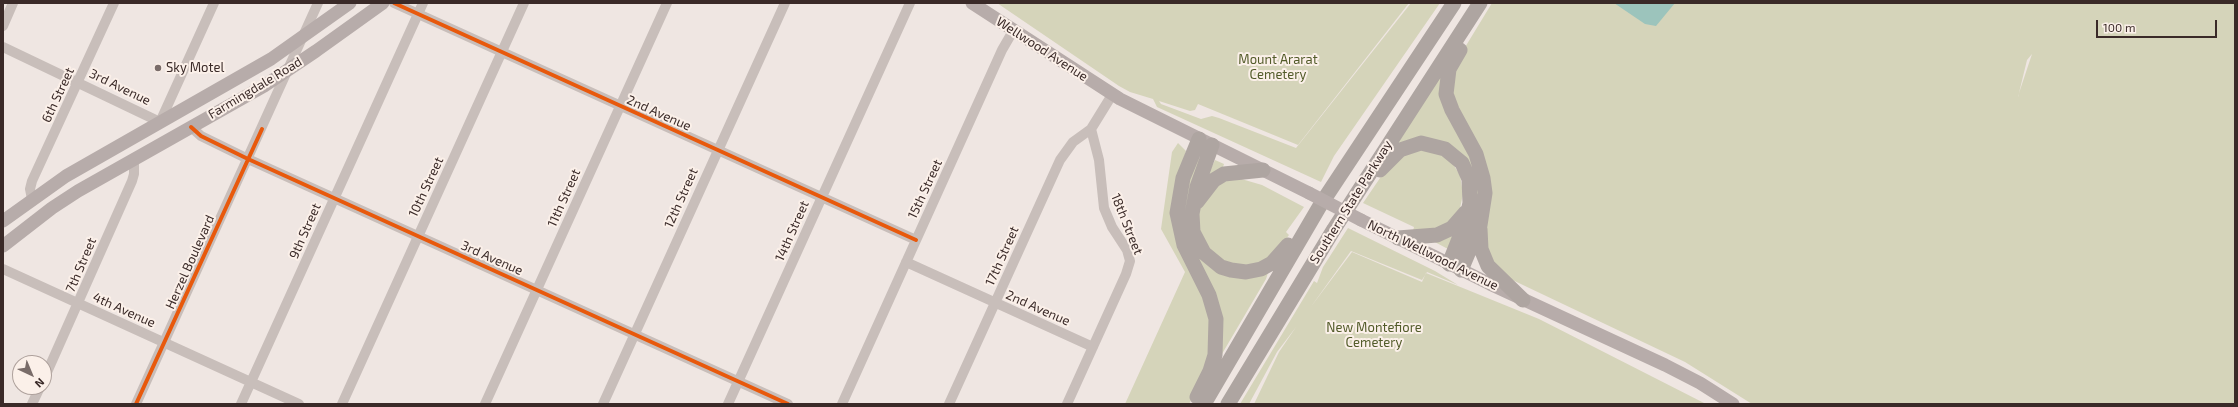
<!DOCTYPE html>
<style>
body{margin:0}
#map{position:relative;width:2238px;height:407px;overflow:hidden;background:#efe6e2;font-family:"Exo 2",sans-serif}
canvas{display:block}
.frame{position:absolute;inset:0;border:4px solid #3a2a28;pointer-events:none}
.north{position:absolute;left:12px;top:355px;width:40px;height:40px;box-sizing:border-box;background:#fbf0e9;border:1px solid #aea19c;border-radius:50%;rotate:136deg;font-size:11px;font-weight:700;line-height:16px;text-align:center;color:#3a2a28}
.north::after{content:'';display:block;margin:auto;width:14px;height:18px;background:#796c69;clip-path:polygon(50% 0,100% 100%,50% 72%,0 100%)}
.scale{position:absolute;left:2096px;top:20px;width:121px;height:18px;box-sizing:border-box;border:2px solid #3a2a28;border-top:0;padding-left:5px;font-size:12px;line-height:14px;white-space:nowrap;color:#3a2a28;-webkit-text-stroke:3px #fbf0e9;paint-order:stroke}
</style>
<div id="map">
<canvas width="2238" height="407"></canvas>
<div class="frame"></div>
<div class="north">N</div>
<div class="scale">100 m</div>
</div>
<script>
const ctx = document.querySelector('canvas').getContext('2d');
ctx.lineJoin = 'round';
function fillPath(path, color) { ctx.fillStyle = color; ctx.fill(path, 'evenodd'); }
const shape = rows => new Path2D(rows.map(r => 'M' + r).join(''));
function trace(path, color, width, dash) { ctx.strokeStyle = color; ctx.lineWidth = width; ctx.lineCap = dash ? 'butt' : 'round'; ctx.setLineDash(dash || []); ctx.stroke(path); }
function label(font, color, halo, rows, align = 'center') {
  ctx.font = font + ' "Exo 2",sans-serif'; ctx.lineWidth = 4; ctx.setLineDash([]); ctx.textBaseline = 'middle'; ctx.strokeStyle = halo; ctx.fillStyle = color; for (const [text, x, y, turn = 0] of rows) {
    ctx.save(); ctx.translate(x, y); ctx.rotate((+turn || 0) * Math.PI / 180); ctx.textAlign = isNaN(turn) ? turn : align; if (halo) ctx.strokeText(text, 0, 0); ctx.fillText(text, 0, 0); ctx.restore();
  }
}
fillPath(shape([
 [997,3,1409,3,1298,145,1198,104,1195,110,1190,111,1159,101,1161,104,1201,119,1212,116,1219,118,1296,148,1411,3,1440,3,1334,156,1321,182,1157,107,1153,99,1130,92,1119,86],
 [1492,3,2235,3,2235,404,1752,404,1685,362,1504,276,1491,265,1484,246,1490,183,1452,103,1453,67],
 [2032,54,2018,96,2018,97,2027,60],
 [1440,74,1476,165,1479,202,1472,215,1455,152,1396,145],
 [1178,143,1186,151,1174,194,1208,308,1212,346,1196,391,1189,404,1125,404,1185,272,1161,229,1172,152],
 [1429,147,1449,158,1460,175,1463,194,1459,213,1446,227,1413,231,1414,227,1363,203,1393,159],
 [1195,158,1199,158,1200,160,1186,208,1213,268,1270,267,1266,279,1219,359,1220,338,1180,216],
 [1215,160,1224,164,1223,167,1205,181],
 [1238,178,1262,185,1304,207,1286,232,1289,235,1275,253,1262,263,1243,269,1213,256,1197,225,1199,205,1220,179],
 [1458,225,1448,249,1429,239],
 [1348,228,1435,271,1458,285,1427,272,1422,280,1351,251,1310,308,1352,252,1422,282,1426,273,1539,319,1706,404,1254,404,1279,352,1296,327,1277,352,1249,404,1240,404,1314,281,1317,283,1323,267]
]), '#d5d4ba');
fillPath(shape([
 [1614,3,1675,3,1656,26,1645,24]
]), '#9cc4bc');
trace(shape([
 [394,3,916,240],
 [3,26,13,3],
 [3,47,160,122,214,3],
 [191,127,201,136,248,159,788,404],
 [32,199,30,189,32,181,114,3],
 [906,262,1093,347],
 [3,269,299,404],
 [44,379,132,181,134,174,134,159],
 [32,404,40,387],
 [136,404,318,3],
 [241,404,423,3],
 [342,404,524,3],
 [485,404,667,3],
 [603,404,785,3],
 [728,404,910,3],
 [842,404,1002,50,1013,31],
 [949,404,1060,160,1073,142,1091,129,1112,95],
 [1067,404,1126,274,1130,261,1127,250,1112,227,1104,208,1099,160,1091,129]
]), '#c8beba', 10);
trace(shape([
 [972,3,1120,99,1309,193],
 [1361,220,1490,284,1665,365,1700,383,1733,404],
 [3,221,66,176,271,59,350,3],
 [3,246,52,208,78,191,264,86,316,51,383,3]
]), '#b7acaa', 13);
trace(shape([
 [1460,50,1449,69,1446,94,1452,110,1476,154,1483,178,1485,193,1480,225,1461,270],
 [1212,145,1197,187,1192,214,1193,232,1204,253,1221,267,1231,270,1246,272,1261,269,1272,263,1288,245],
 [1380,170,1400,150,1421,143,1445,149,1462,163,1469,179,1470,203,1466,221,1449,264],
 [1197,202,1214,180,1224,174,1263,170],
 [1480,229,1481,249,1488,266,1523,300],
 [1398,238,1437,235,1452,228,1466,212],
 [1197,397,1210,371,1215,355,1216,319,1209,295,1184,245,1177,213,1183,178,1199,139],
 [1204,404,1321,204,1454,3],
 [1228,404,1334,229,1480,3]
]), '#aea5a1', 15);
trace(shape([
 [1309,193,1361,220]
]), '#b7acaa', 13);
trace(shape([
 [394,3,916,240],
 [191,127,201,136,248,159,788,404],
 [136,404,262,129]
]), '#e8590c', 4);
for (const [x, y, r, color] of [
 [158,68,4,"#796c69"]
]) { const dot = new Path2D(); dot.arc(x, y, r, 0, 2 * Math.PI); ctx.fillStyle = color; ctx.fill(dot); trace(dot, '#fbf0e9', 1.5); }
label('13px', '#3a2a28', '#fbf0e9', [
 ["Wellwood Avenue",1042,49,33],
 ["3rd Avenue",120,87,26],
 ["Farmingdale Road",255,88,-31],
 ["6th Street",58,95,-65],
 ["2nd Avenue",659,113,24],
 ["10th Street",426,187,-65],
 ["15th Street",925,189,-65],
 ["11th Street",564,198,-66],
 ["12th Street",681,198,-66],
 ["Southern State Parkway",1351,202,-58],
 ["18th Street",1127,224,68],
 ["9th Street",305,231,-66],
 ["14th Street",792,231,-66],
 ["North Wellwood Avenue",1433,255,26],
 ["17th Street",1002,256,-66],
 ["3rd Avenue",492,258,24],
 ["Herzel Boulevard",190,262,-66],
 ["7th Street",81,265,-67],
 ["2nd Avenue",1038,308,24],
 ["4th Avenue",124,310,24]
]);
label('13px', '#525b29', '#fbf0e9', [
 ["Mount Ararat",1278,60],
 ["Cemetery",1278,75],
 ["New Montefiore",1374,328],
 ["Cemetery",1374,343]
]);
label('13px', '#3a2a28', '#fbf0e9', [
 ["Sky Motel",166,68]
], 'left');
</script>
